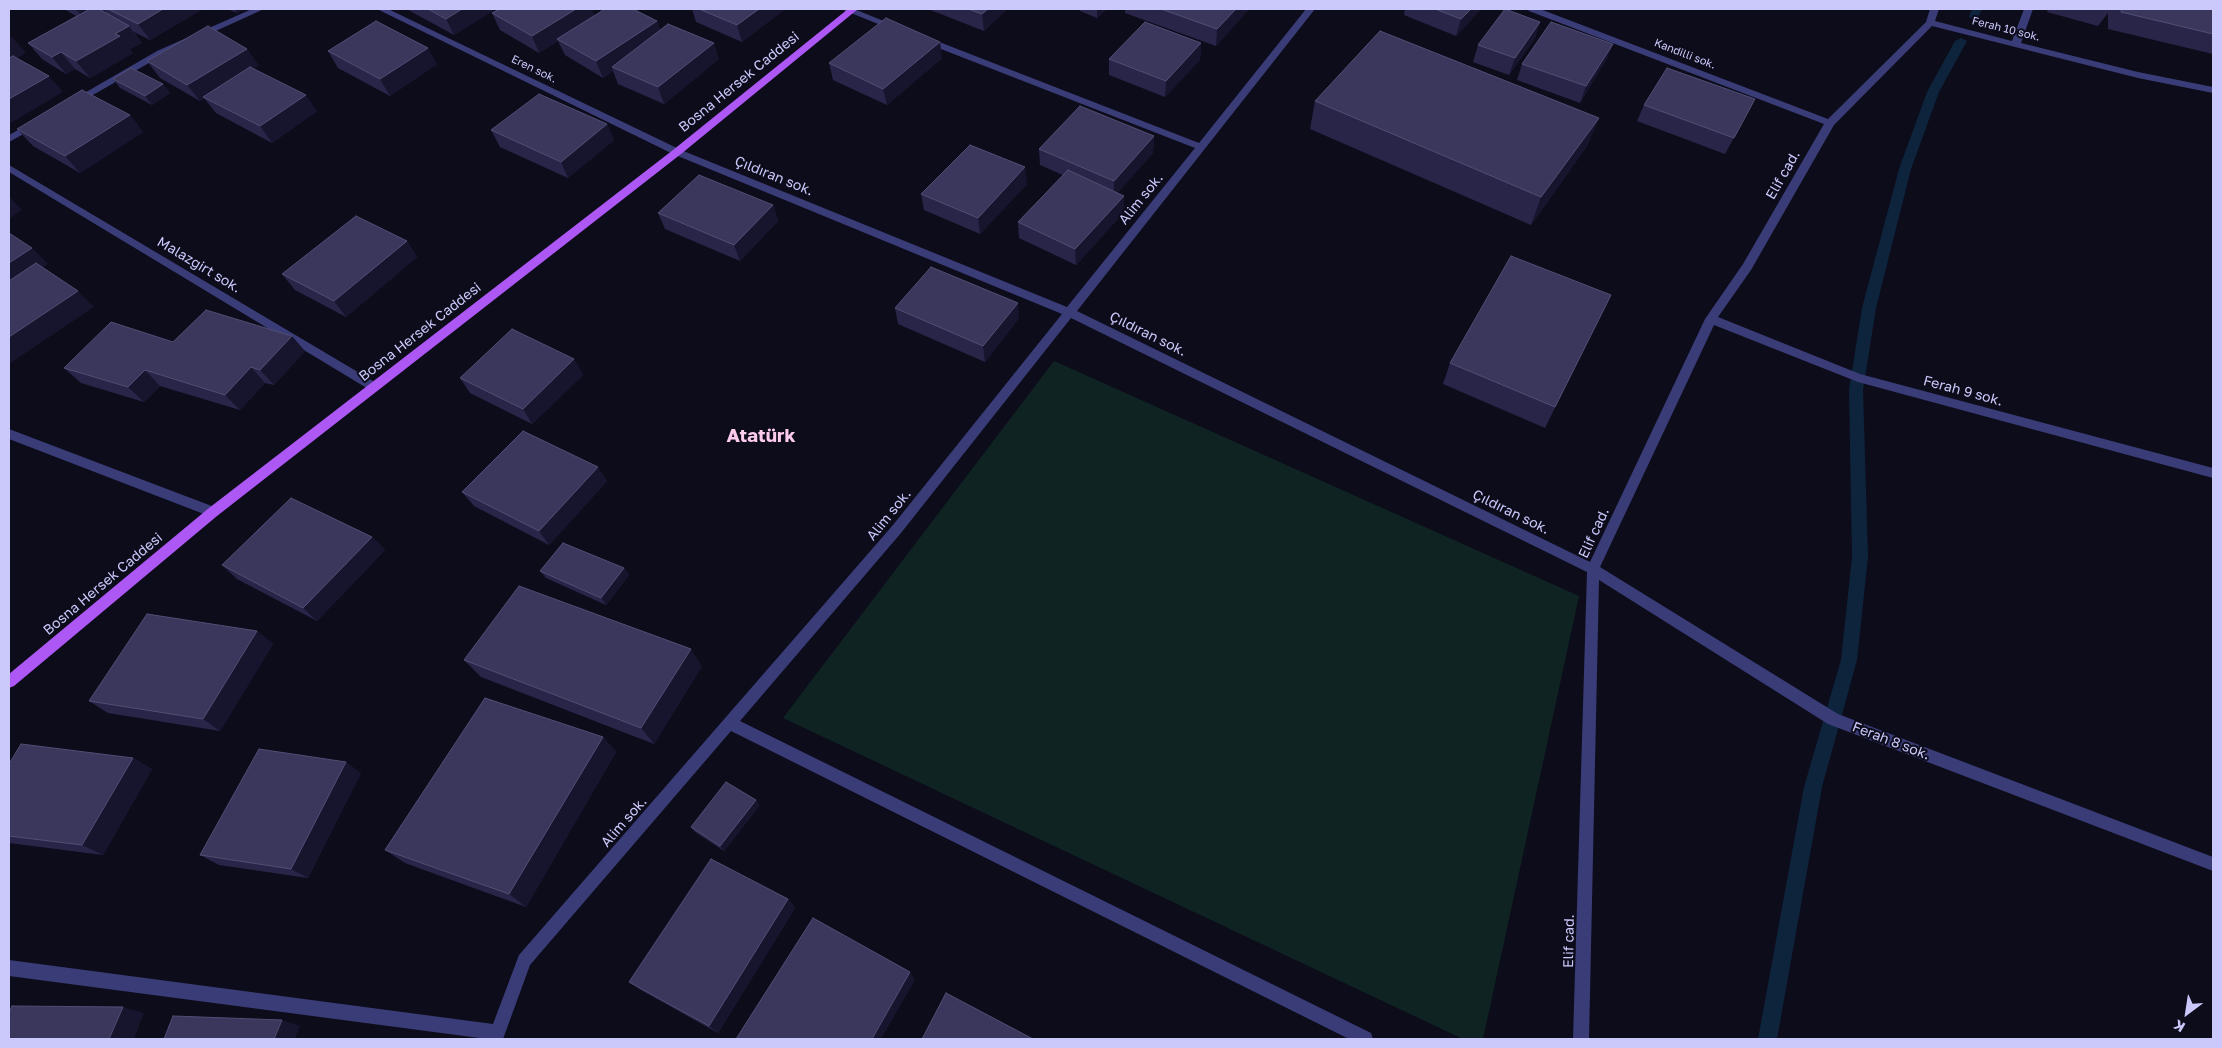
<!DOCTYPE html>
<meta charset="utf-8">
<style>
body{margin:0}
#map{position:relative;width:2222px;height:1048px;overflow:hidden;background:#0d0c1b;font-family:"Golos Text",sans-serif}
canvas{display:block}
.frame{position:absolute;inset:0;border:10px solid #cbc9fc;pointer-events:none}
.north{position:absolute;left:2162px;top:988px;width:50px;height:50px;-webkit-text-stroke:4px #0d0c1b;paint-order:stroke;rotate:211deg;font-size:14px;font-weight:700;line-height:20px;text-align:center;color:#cbc9fc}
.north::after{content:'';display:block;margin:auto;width:18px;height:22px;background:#cbc9fc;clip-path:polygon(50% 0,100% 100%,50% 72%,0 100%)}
</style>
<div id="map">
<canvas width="2222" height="1048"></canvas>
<div class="frame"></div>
<div class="north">K</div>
</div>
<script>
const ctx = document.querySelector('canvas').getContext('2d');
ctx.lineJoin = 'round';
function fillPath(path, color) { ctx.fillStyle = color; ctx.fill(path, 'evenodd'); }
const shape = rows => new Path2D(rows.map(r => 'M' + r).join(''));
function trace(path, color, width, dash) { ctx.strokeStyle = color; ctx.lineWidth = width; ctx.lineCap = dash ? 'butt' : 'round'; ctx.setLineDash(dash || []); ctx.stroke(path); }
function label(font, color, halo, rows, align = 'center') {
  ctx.font = font + ' "Golos Text",sans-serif'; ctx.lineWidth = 4; ctx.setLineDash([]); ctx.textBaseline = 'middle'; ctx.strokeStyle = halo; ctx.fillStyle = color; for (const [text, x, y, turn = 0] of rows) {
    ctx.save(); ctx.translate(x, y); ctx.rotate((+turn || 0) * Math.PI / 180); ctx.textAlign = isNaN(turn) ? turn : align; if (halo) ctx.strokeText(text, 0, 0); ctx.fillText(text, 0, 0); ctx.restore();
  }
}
fillPath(shape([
 [1054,361,1579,596,1483,1039,1463,1039,783,718]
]), '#0f2422');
fillPath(shape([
 [1972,9,1982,9,1978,18,1970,18,1969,16,1972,9],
 [1961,38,1967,41,1939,92,1911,169,1876,308,1863,390,1868,557,1857,660,1822,787,1777,1039,1758,1039,1804,787,1841,660,1852,557,1849,390,1862,308,1899,169,1927,92,1955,41,1961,38]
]), '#0e243d');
fillPath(shape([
 [252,9,264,9,163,55,77,104,74,105,69,102,157,51,252,9],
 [377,9,388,9,681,150,1067,307,1195,148,923,42,923,38,929,38,1199,143,1306,9,1315,9,1077,311,1590,562,1705,319,1743,264,1824,124,1529,11,1528,9,1540,9,1828,119,1926,22,1930,9,1939,9,1935,21,2012,41,2024,9,2033,9,2021,43,2138,72,2213,87,2213,93,2138,78,1932,26,1834,125,1751,270,1718,317,1860,374,2213,468,2213,478,1858,382,1714,325,1600,567,1838,714,2213,857,2213,871,1828,724,1599,580,1589,1039,1573,1039,1587,572,1071,318,901,533,740,721,1371,1033,1373,1039,1349,1039,731,731,530,965,503,1039,487,1039,9,976,9,960,493,1024,519,955,893,525,1062,314,673,154,377,9],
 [841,9,854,9,901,28,899,30,893,30,841,9],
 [35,121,40,124,38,126,9,142,9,135,35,121],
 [9,165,378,384,380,387,378,390,370,390,9,172,9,165],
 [9,429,217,508,219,512,217,516,209,516,9,439,9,429]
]), '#3a3c77');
fillPath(shape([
 [848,9,858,9,681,154,217,516,14,686,9,688,9,674,209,508,673,150,848,9]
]), '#ad57f5');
fillPath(shape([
 [64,9,203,9,150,40,134,32,142,43,130,49,133,53,90,78,75,69,66,74,42,59,28,43,76,16],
 [227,9,244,9,237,13],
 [409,9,496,9,454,35,410,11],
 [500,9,592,9,594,16,657,21,660,30,719,59,664,104,618,84,613,71,603,78,565,55,558,41,539,53,500,30,492,13],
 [692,9,785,9,742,42,696,22],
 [928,9,1007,9,984,31],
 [1080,9,1107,9,1097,18,1080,11],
 [1125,9,1249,9,1216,46,1125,13],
 [1405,9,1481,9,1456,36,1404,15],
 [2048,9,2213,9,2213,54,2108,29,2108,13,2098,26,2047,12],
 [1540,22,1535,38,1509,75,1473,62,1478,45],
 [1201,43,1200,60,1165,97,1109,75,1109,59],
 [1613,44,1606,60,1580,103,1517,80,1522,64],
 [328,51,437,64,390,96,338,68],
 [942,58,887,105,833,80,829,63],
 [147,61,259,65,253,69,317,111,272,143,216,113,204,98,200,101,160,78],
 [113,79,163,84,170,93,152,105,120,88],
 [1755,99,1725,154,1637,121,1644,105],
 [1315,101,1599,118,1587,146,1531,225,1310,129],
 [130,115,143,132,80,173,33,146,17,129],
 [607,124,614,140,568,178,500,147,491,130],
 [1154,136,1153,153,1117,193,1124,196,1124,212,1076,265,1019,238,1018,222,1063,175,1040,165,1039,149],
 [1027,184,980,234,924,210,921,194],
 [773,205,778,221,740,261,665,229,658,213],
 [407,241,417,257,346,317,295,290,282,274],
 [1611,295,1545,428,1443,384,1450,363],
 [895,308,1019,318,985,362,898,324],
 [173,342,305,351,274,385,265,383,240,410,160,386,144,402,81,383,64,368],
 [574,359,583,375,532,424,470,393,460,378],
 [607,481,549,545,474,506,462,492],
 [372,537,385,550,317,621,237,579,222,565],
 [624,568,629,575,606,605,546,578,540,571],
 [257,631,273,644,220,731,108,713,89,701],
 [464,660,702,666,654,744,481,677],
 [603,737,616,752,526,907,405,863,385,850],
 [133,758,152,769,103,855,9,843,9,764],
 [361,773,308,878,219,865,200,855],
 [760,805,724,851,695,832,691,827],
 [788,899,795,908,718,1033,639,989,629,982]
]), '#292549');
fillPath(shape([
 [76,9,104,9,106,12,87,22],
 [163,9,203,9,150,40,138,24],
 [234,9,244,9,237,13],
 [462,9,496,9,454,35,446,19],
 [576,9,592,9,595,18,557,39,558,41,539,53,532,36],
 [759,9,785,9,742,42,737,25],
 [988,9,1007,9,984,31,982,14],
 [1097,9,1107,9,1097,18],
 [1236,9,1249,9,1216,46,1217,29],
 [1471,9,1481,9,1456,36,1461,19],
 [657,21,663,38,612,67,613,71,603,78,596,61],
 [1540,22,1535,38,1509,75,1515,58],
 [129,26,142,43,130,49,133,53,90,78,76,61,115,34],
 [12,37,26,53,9,63,9,38],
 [940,42,942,58,887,105,883,89],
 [714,43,719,59,664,104,658,87],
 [1201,43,1200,60,1165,97,1166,81],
 [1613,44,1606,60,1580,103,1586,86],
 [428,48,437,64,390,96,380,79],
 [247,49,259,65,205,98,203,97,204,98,200,101,187,85],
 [61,52,75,69,66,74,52,57],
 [49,76,63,92,9,124,9,99],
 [163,84,170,93,152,105,145,96],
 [306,95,317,111,272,143,260,126],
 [130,115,143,132,80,173,65,156],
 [1599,118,1587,146,1531,225,1541,197],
 [607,124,614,140,568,178,561,162],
 [1154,136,1153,153,1114,197,1114,181],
 [1025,167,1027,184,980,234,978,218],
 [9,196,22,210,9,219],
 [1124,196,1124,212,1076,265,1075,249],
 [773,205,778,221,740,261,734,245],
 [407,241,417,257,346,317,334,301],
 [32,248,48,264,9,290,9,263],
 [78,291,94,307,9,364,9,337],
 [1018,303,1019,318,985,362,983,346],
 [292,336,305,351,274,385,260,370],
 [574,359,583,375,532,424,523,409],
 [251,367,265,383,240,410,225,395],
 [145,370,160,386,144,402,128,387],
 [598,467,607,481,549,545,539,531],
 [372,537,385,550,317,621,303,608],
 [624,568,629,575,606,605,601,598],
 [257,631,273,644,220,731,203,719],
 [691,649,702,666,654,744,641,728],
 [603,737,616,752,526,907,509,894],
 [133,758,152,769,103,855,82,845],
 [346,762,361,773,308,878,291,869],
 [756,800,760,805,724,851,720,846],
 [788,899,795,908,718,1033,709,1026],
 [910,972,915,980,881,1039,872,1039],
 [123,1007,144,1013,134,1039,109,1039],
 [282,1020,300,1026,295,1039,274,1039]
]), '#17142e');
const building = shape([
 [90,9,99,9,129,26,115,34,120,36,76,61,61,52,52,57,28,43,90,9],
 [108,9,163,9,138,24,108,9],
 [428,9,462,9,446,19,428,9],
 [500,9,576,9,532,36,492,13,500,9],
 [605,9,633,9,657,21,596,61,557,39,605,9],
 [699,9,759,9,737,25,699,9],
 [968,9,988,9,982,14,968,9],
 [1161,9,1236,9,1217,29,1161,9],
 [1435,9,1471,9,1461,19,1435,9],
 [1505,9,1540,22,1515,58,1478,45,1505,9],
 [2121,9,2213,9,2213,34,2121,12,2121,9],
 [886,18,940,42,883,89,829,63,886,18],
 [376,21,428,48,380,79,328,51,376,21],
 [1145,22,1201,43,1166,81,1109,59,1145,22],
 [1551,22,1613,44,1586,86,1522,64,1551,22],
 [668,24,714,43,658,87,612,67,668,24],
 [208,26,247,49,187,85,147,61,208,26],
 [1380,31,1599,118,1541,197,1315,101,1380,31],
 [13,56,49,76,9,99,9,58,13,56],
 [250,67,306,95,260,126,203,97,250,67],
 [131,68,163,84,145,96,113,79,131,68],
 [1667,68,1755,99,1734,138,1644,105,1667,68],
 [82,90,130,115,65,156,17,129,82,90],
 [539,94,607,124,561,162,491,130,539,94],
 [1080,106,1154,136,1114,181,1039,149,1080,106],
 [970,145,1025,167,978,218,921,194,970,145],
 [1068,170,1124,196,1075,249,1018,222,1068,170],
 [699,175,773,205,734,245,658,213,699,175],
 [356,216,407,241,334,301,282,274,356,216],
 [9,233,32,248,9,263,9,233],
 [1511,256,1611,295,1555,407,1450,363,1511,256],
 [36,263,78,291,9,337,9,281,36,263],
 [931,267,1018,303,983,346,895,308,931,267],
 [206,310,292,336,260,370,251,367,225,395,145,370,128,387,64,368,111,322,173,342,206,310],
 [512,329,574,359,523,409,460,378,512,329],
 [523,431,598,467,539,531,462,492,523,431],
 [291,498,372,537,303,608,222,565,291,498],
 [563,543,624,568,601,598,540,571,563,543],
 [519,586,691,649,641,728,464,660,519,586],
 [147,614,257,631,203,719,89,701,147,614],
 [485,698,603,737,509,894,385,850,485,698],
 [21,744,133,758,82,845,9,836,9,764,21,744],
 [259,749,346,762,291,869,200,855,259,749],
 [726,782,756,800,720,846,691,827,726,782],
 [711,859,788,899,709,1026,629,982,711,859],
 [813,918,910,972,872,1039,736,1039,813,918],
 [946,993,1033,1039,922,1039,946,993],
 [12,1006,123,1007,109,1039,9,1039,9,1013,12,1006],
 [173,1016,282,1020,274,1039,164,1039,173,1016]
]);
fillPath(building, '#3b375c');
trace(building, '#514e75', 1);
label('11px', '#cbc9fc', '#0d0c1b', [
 ["Ferah 10 sok.",2006,29,14],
 ["Kandilli sok.",1685,54,21],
 ["Eren sok.",534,69,26]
]);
label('14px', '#cbc9fc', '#0d0c1b', [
 ["Bosna Hersek Caddesi",739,82,-39],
 ["Elif cad.",1783,175,-60],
 ["Çıldıran sok.",774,176,22],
 ["Alim sok.",1141,199,-51],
 ["Malazgirt sok.",199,265,31],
 ["Bosna Hersek Caddesi",420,332,-38],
 ["Çıldıran sok.",1148,334,26],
 ["Ferah 9 sok.",1963,391,15],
 ["Çıldıran sok.",1511,512,26],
 ["Alim sok.",889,515,-51],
 ["Elif cad.",1594,533,-65],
 ["Bosna Hersek Caddesi",103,584,-40],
 ["Ferah 8 sok.",1891,741,21],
 ["Alim sok.",624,822,-49],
 ["Elif cad.",1569,941,-89]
]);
label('bold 19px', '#fccbee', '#0d0c1b', [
 ["Atatürk",761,436]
]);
</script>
